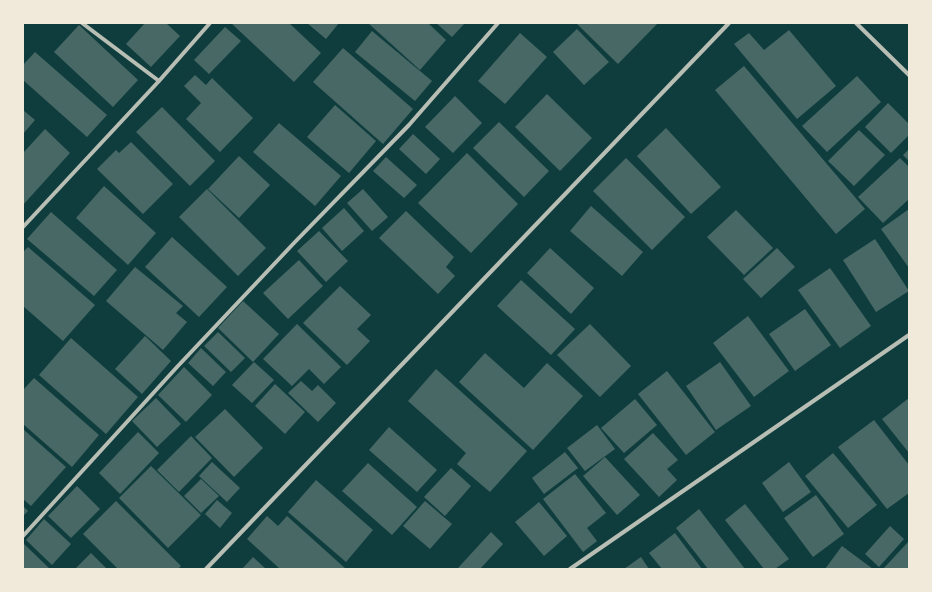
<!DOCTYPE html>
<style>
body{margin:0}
#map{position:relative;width:932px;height:592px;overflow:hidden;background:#0f3d3e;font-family:Overpass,sans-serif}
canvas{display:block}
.frame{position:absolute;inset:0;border:24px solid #f1e9da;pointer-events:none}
</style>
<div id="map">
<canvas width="932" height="592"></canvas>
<div class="frame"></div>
</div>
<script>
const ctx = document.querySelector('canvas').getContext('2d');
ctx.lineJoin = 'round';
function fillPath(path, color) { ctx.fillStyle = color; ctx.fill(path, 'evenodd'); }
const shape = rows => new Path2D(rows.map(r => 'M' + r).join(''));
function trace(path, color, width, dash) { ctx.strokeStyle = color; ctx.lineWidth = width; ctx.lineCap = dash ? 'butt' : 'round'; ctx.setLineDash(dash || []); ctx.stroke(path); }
fillPath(shape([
 [145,23,166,23,180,36,151,67,126,44],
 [231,23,289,23,321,53,294,82],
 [307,23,339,23,326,39],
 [368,23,428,23,446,40,420,70],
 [436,23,465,23,452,37],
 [576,23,658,23,618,64],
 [79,25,138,80,113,107,54,52],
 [225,27,241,41,209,74,194,60],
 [577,29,609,62,584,85,553,52],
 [789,30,836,86,797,119,734,44,749,33,764,50],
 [372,31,432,81,415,101,355,52],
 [520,33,547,57,505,104,478,81],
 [343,48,413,109,383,144,313,82],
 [35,52,107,115,87,137,23,80,23,65],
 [744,66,865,209,836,234,715,90],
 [195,75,206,85,212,78,253,118,220,152,186,119,201,103,184,86],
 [857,76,881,102,827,152,802,126],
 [547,94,592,138,560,171,515,127],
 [455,96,482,123,453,153,425,127],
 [888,103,909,124,909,135,891,153,865,127],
 [335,105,376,141,349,173,307,137],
 [162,107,215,161,190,186,136,132],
 [23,110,35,120,23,134],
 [499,122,549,171,524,197,473,148],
 [279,123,341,176,315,206,253,152],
 [666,128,721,187,691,214,637,156],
 [45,129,70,153,23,205,23,153],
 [859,130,885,155,854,186,828,161],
 [413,134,440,159,426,174,399,149],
 [131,142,173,184,143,214,97,169,116,150,119,153],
 [909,149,909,161,903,155],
 [467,153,518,204,471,253,418,203],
 [239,156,270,185,239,218,208,189],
 [386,157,417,185,404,198,373,171],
 [626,158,685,217,652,250,593,191],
 [900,158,909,167,909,199,883,223,858,197],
 [104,186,156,233,128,265,76,218],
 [207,189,266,248,238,276,179,217],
 [363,189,388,217,372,231,347,203],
 [591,206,643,252,622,276,570,231],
 [344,208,364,231,342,251,322,228],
 [909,209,909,268,881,229],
 [736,210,773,248,744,275,707,237],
 [406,211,454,257,446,267,455,276,438,294,379,238],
 [51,212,117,270,94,296,27,239],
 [319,231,348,261,326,282,297,251],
 [172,237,227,287,199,317,145,267],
 [875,239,909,291,876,312,843,260],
 [28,247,95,305,63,341,23,306,23,252],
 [550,248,594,288,571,314,527,273],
 [777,248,795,267,761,298,743,279],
 [299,260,323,286,288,319,263,293],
 [135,267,183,306,176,313,187,322,163,350,106,301],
 [830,268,871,326,840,348,798,290],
 [521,280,575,329,551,355,497,306],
 [340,286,371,315,357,329,370,341,347,365,303,323],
 [243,301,279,334,253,362,218,328],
 [805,309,831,345,795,371,769,334],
 [748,316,789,371,754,397,713,343],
 [297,324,341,367,324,384,309,369,292,386,263,359],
 [590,324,631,366,600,397,557,355],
 [218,332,245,358,231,372,204,346],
 [145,336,171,361,142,394,115,369],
 [71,338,138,397,106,434,39,375],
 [201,348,226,372,213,386,188,363],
 [485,353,524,388,547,363,583,396,533,450,459,382],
 [254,362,274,380,252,403,232,385],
 [720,362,751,406,716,430,686,386],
 [184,367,212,395,186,422,158,395],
 [436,369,527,451,490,492,457,464,466,453,408,401],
 [667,371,715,432,686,455,638,394],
 [34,378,99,435,72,467,23,424,23,390],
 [301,381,312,391,318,385,336,403,318,422,288,393],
 [275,384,305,412,285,434,255,406],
 [156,398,181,424,157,447,132,421],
 [909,398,909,453,882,419],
 [635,399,657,425,624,453,601,428],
 [225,409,263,448,234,477,195,437],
 [874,420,909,465,909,493,887,509,838,447],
 [597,425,615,449,585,471,567,448],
 [389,427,437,470,417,492,369,450],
 [23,429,66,467,31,506,23,499],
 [138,432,159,453,120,494,99,473],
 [653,433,678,460,667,469,677,480,659,497,624,459],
 [191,436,212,458,179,492,157,470],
 [565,452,578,468,544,494,532,478],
 [833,453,877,505,848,528,805,476],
 [605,457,640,495,617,515,583,476],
 [212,462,240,488,227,502,199,476],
 [789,462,811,492,783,512,762,483],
 [368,463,417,507,392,535,342,491],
 [151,466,201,515,168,548,119,498],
 [451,468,471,486,445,516,424,497],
 [575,474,606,513,587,528,597,541,583,552,543,499],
 [201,479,219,496,201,513,184,496],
 [316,480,373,530,346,562,288,512],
 [77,486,100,509,71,538,48,516],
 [816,495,844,534,813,557,784,518],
 [217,500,232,513,220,528,205,514],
 [116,501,181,566,178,569,118,569,83,534],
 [425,501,452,524,430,549,403,526],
 [539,502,567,536,544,556,515,522],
 [745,504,789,559,775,569,764,569,725,520],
 [23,506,28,511,23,516],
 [699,509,745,569,708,569,676,528],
 [267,516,278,526,287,516,346,569,280,569,247,539],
 [44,519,71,544,52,565,26,540],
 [890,526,904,539,879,567,865,554],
 [491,532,503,544,480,569,458,568],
 [675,533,702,569,662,569,649,553],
 [909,541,909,569,883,569],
 [23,543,50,569,23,569],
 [842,546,873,569,825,569],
 [91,553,107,569,75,569],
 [253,557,266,569,242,569],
 [641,557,649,569,624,569]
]), '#486865');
trace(shape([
 [82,23,159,81],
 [856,23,909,75],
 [23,227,159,81,210,23],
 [23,536,177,367,294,243,409,125,498,23],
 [206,569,729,23],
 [570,569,909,335]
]), '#b8beb3', 4);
</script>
